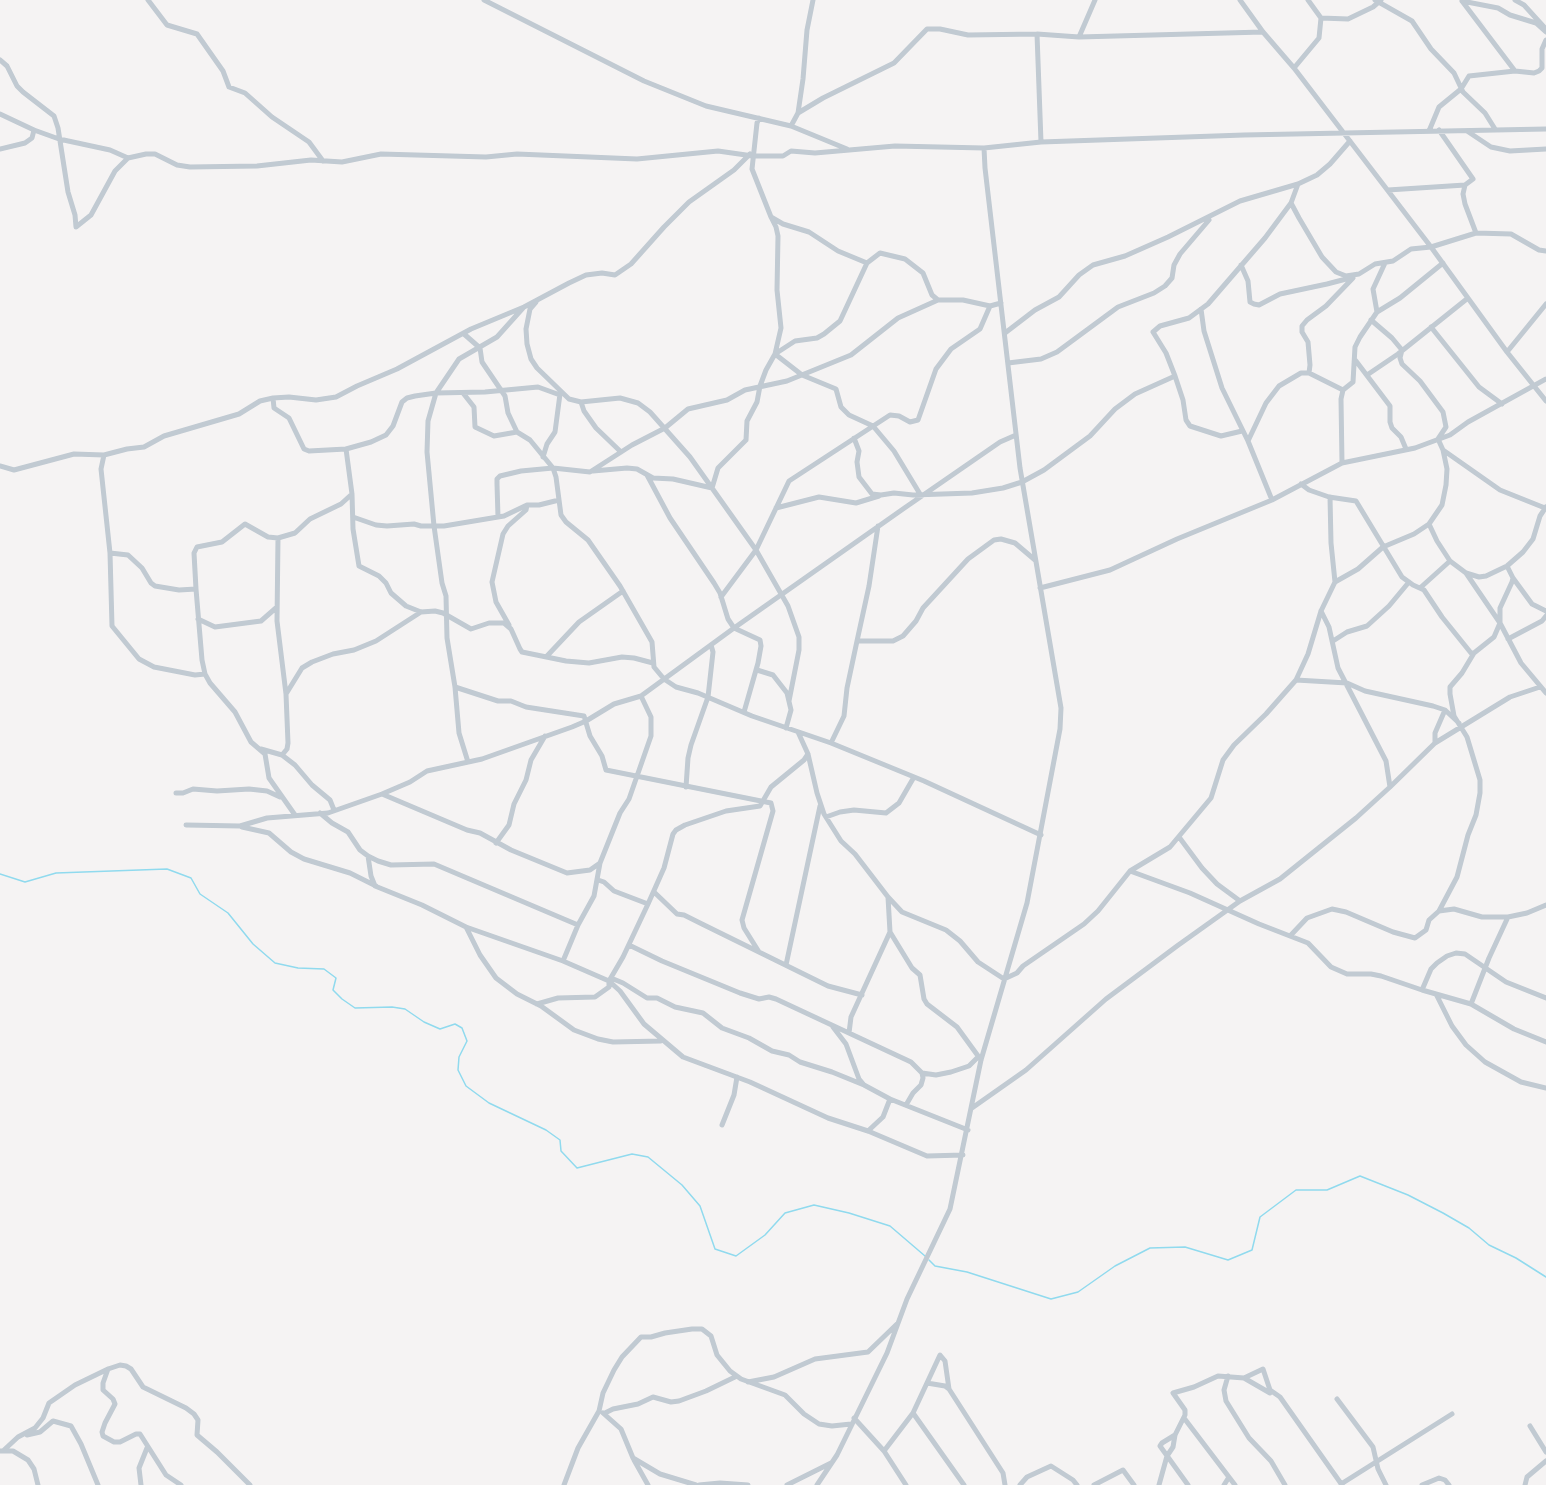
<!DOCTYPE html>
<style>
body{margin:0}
canvas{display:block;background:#f5f3f3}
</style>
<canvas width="1546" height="1485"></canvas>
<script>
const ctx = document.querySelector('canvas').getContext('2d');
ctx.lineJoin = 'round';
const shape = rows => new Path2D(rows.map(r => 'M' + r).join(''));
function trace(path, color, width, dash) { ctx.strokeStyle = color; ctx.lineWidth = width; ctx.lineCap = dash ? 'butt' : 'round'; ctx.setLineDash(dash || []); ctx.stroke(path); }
trace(shape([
 [0,874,25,882,56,873,167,869,191,878,200,894,228,913,253,944,275,963,298,968,324,969,336,978,333,990,342,999,355,1008,392,1007,405,1009,424,1022,440,1029,455,1024,462,1028,467,1041,459,1057,458,1070,466,1086,489,1103,546,1130,560,1140,561,1151,577,1168,632,1154,648,1157,682,1185,700,1206,715,1249,736,1256,765,1235,785,1213,814,1205,849,1213,890,1226,925,1256],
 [929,1260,935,1266,967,1272,1051,1299,1078,1292,1115,1266,1150,1248,1185,1247,1228,1260,1252,1250,1260,1217,1296,1190,1327,1190,1360,1176,1408,1195,1443,1213,1469,1228,1489,1245,1516,1258,1546,1277]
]), '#90daee', 1.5);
trace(shape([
 [148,0,167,25,197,34,223,71,229,87,245,93,272,117,309,142,323,161],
 [484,0,644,81,706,106,791,126,847,149],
 [1240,0,1263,32,1294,68,1431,247,1507,352,1546,401],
 [1308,0,1321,18],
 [1375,0,1412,21,1431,49,1454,73,1463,92,1485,113,1495,129],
 [1515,0,1524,5,1544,27],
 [1462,1,1498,8,1510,15,1536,23,1546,32],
 [1462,1,1515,71],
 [1079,37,1095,0],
 [0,60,7,66,17,86,23,92,54,116,58,128,68,192,75,215,76,227,91,215,115,171,128,158],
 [1294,68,1319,38,1321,18,1348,19,1373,7,1381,0],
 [798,113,823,98,894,63,927,29,940,29,968,35,1037,34],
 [0,114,34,130,59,139,110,150,128,158,146,154,155,154,177,165,190,167,257,166,311,160,342,162,381,154,486,157,517,154,637,159,718,151,753,156,783,156,791,151,815,153,895,146,984,148,1041,142,1244,135,1546,129],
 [759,118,757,123,752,169,771,217,783,224,809,232,838,251,867,263],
 [791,126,798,113,803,79,807,30,813,0],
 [1429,131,1439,107,1461,89,1469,76,1515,71,1534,73,1539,71,1542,68,1542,49,1546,40],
 [1467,131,1491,147,1510,151,1546,149],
 [1041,142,1037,34,1079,37,1263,32],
 [0,149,25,143,32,138,34,130],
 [1298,184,1291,203,1299,218,1322,257,1336,272,1346,276,1359,274,1375,264,1393,261,1411,249,1431,247,1476,233,1511,234,1539,250,1546,251],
 [1465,185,1463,194,1465,204,1476,233],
 [1388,190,1465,185,1473,179,1439,130],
 [1241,265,1248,281,1250,302,1254,304,1259,305,1280,294,1327,284,1350,278],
 [536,302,530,309,526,329,527,344,531,359,537,368,569,399,581,402,620,398,638,403,650,412,690,457,756,550,788,606,799,637,799,650,789,701],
 [1201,309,1204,331,1222,388,1248,441],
 [1377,312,1373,289,1385,263],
 [1371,320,1392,338,1402,350,1400,358,1402,364,1420,381,1443,412,1446,427,1438,439,1443,450,1500,490,1545,508],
 [1431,327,1479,387,1502,404],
 [1005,333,1035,310,1059,297,1079,275,1093,265,1125,256,1168,237,1240,201,1298,184,1317,175,1330,164,1350,141],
 [464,334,480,348,482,362,505,396,508,413,517,432,530,440,553,468,556,477,561,515,566,522,588,540,620,586,652,642,654,667,664,679,676,687,698,693,752,716,831,743,844,716,847,688,857,641,893,641,903,636,916,621,923,608,968,559,994,540,1001,539,1015,543,1035,560],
 [1507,352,1546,304],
 [1356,361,1390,406,1390,422,1392,428,1401,437,1406,449],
 [1008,363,1041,359,1057,352,1118,307,1154,293,1165,286,1172,278,1174,265,1180,254,1209,220],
 [1309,373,1310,365,1308,342,1302,332,1302,326,1307,320,1326,306,1353,278],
 [1367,375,1398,354,1468,298],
 [1175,376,1183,400,1186,420,1190,426,1221,436,1242,431],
 [463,393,474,407,475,427,494,436,517,432],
 [273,398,274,408,289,418,304,449,309,451,346,449],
 [581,402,584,411,596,428,621,452],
 [854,438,859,451,857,462,859,477,872,494,881,495,894,493,913,495,972,493,1003,488,1022,482,1044,470,1090,436,1115,409,1135,394,1175,376,1166,353,1153,332,1160,326,1189,318,1208,304,1265,238,1291,203],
 [104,455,101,469,110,553,112,626,139,659,154,667,195,675,205,674],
 [543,457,547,444,555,432,560,394],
 [1342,463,1341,399,1343,390,1353,382,1355,347,1360,337,1377,312,1400,298,1443,263],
 [0,466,14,470,74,454,104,455,127,449,144,447,164,436,239,414,260,401,273,398,289,397,316,400,336,397,357,386,397,369,471,329,524,307,569,283,586,275,602,273,615,275,631,264,664,227,689,202,734,170,750,154],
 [593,471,627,468,637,469,653,478,673,479,712,488,718,468,746,440,747,421,757,402,760,386,766,370,775,354,781,328,777,290,778,236,776,227,771,217],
 [647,475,670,518,714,583,720,593,728,619,734,628,760,640,761,646,758,663,744,712],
 [1301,484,1309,490,1329,497,1356,501,1402,577,1413,585,1424,590,1442,617,1471,653,1474,653,1494,637,1500,623,1466,573],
 [352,494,353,529,359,566,379,576,386,583,391,593,406,606,421,612,435,611,443,613,471,629,489,623,504,623,511,629,520,649,522,652,566,661,589,663,622,657,634,658,653,663],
 [920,494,894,451,873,426,849,415,841,407,836,389,802,375,775,354,795,341,817,338,824,334,840,321,867,263,880,253,905,259,923,273,932,295,938,300,963,300,990,306,1001,303],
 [1330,497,1331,543,1335,582],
 [1272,500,1248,441,1266,403,1279,386,1301,373,1309,373,1343,390],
 [776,508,819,497,856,503,879,496],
 [353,517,376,525,387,526,414,524,421,526,444,526,504,516,527,505,539,505,559,500],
 [498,517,497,484,497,479,500,476,521,471,553,468,590,472,632,445,665,428,688,409,727,400,745,390,787,381,851,355,898,318,938,300],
 [1429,524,1437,541,1450,561,1466,573,1479,577,1486,576,1507,566,1523,552,1533,539,1540,516,1546,507],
 [110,553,128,555,142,568,151,583,155,586,179,590,196,589,194,553,197,547,222,542,245,524,268,537,278,538],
 [1507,566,1513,578,1512,582,1500,608,1500,623,1521,663,1546,693],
 [1513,578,1532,604,1546,611],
 [1040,588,1110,570,1177,539,1272,500,1342,463,1415,448,1450,435,1468,422,1546,379],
 [1420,588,1450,561],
 [196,589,202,660,205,674,210,683,235,712,251,742,265,754,269,778,295,815],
 [721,597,756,550,789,481,890,415,899,416,910,422,918,420,936,369,951,349,980,329,990,306],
 [198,619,215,627,261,621,277,607],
 [509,625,496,602,492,582,503,534,508,526,526,510,527,505],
 [1508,639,1542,621,1546,616],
 [857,641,869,586,878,526],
 [1333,641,1347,632,1367,626,1389,606,1409,582],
 [547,656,579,622,623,591],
 [757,670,773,675,787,693,791,710,786,728],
 [1296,680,1308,654,1321,611,1335,582,1358,569,1383,547,1414,534,1429,524,1442,505,1446,485,1447,469,1443,450],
 [455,687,498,701,511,701,526,707,584,716,590,736,602,756,606,770,771,803,773,811,742,920,744,928,759,952],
 [286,694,277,621,278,538,295,533,310,519,341,504,352,494,346,449,371,442,386,435,393,426,402,402,407,398,415,396,436,393,485,392,538,387,560,395],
 [798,732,808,754,817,793,824,814,841,841,855,854,888,897,890,932,912,968,920,975,924,999,927,1004,957,1027,981,1060],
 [831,743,924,781,1041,835],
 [1435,743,1435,733,1445,710],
 [261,749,282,755,295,765,312,785,330,800,334,810],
 [282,755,287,749,288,743,286,694,302,668,312,662,333,654,354,650,376,641,421,612],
 [468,762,459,733,455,687,447,638,446,596,442,583,434,526,427,452,428,421,436,393,459,359,497,337,523,308],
 [686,787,688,758,691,745,708,697,713,652,711,645],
 [1390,787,1435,743,1510,697,1540,687],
 [176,793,183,793,193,789,217,791,249,789,267,791,280,797],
 [382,794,467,830,480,833,511,850,567,873,590,870,600,863],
 [320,813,332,823,348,832,360,850,368,856,378,861,391,865,434,864,578,925,563,961,609,981,620,991,644,1024,683,1057,750,1082,828,1118,868,1131,927,1156,963,1155],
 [826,817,840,812,854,810,886,813,899,803,914,777],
 [186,825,240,826,267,818,328,813,382,794,410,782,427,771,482,759,572,727,586,721,614,704,641,696,734,628,903,509,1000,442,1016,435],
 [242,827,269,833,291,852,304,859,350,873,376,886],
 [1179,837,1202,868,1217,884,1240,901],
 [496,843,509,825,514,804,526,780,531,760,545,736],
 [368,856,371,876,375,886,422,905,466,927,480,955,496,978,517,994,541,1006,574,1030,598,1039,613,1042,661,1041],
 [1130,871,1190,893,1259,924,1308,943,1331,967,1347,974,1371,974,1381,976,1422,990,1471,1004,1514,1029,1546,1042],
 [654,892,677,914,684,915,702,924,828,986,862,995],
 [888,897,902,912,946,930,960,941,978,962,1004,979,1017,973,1023,966,1084,924,1098,911,1130,871,1170,847,1211,798,1223,760,1234,745,1266,714,1296,680,1347,683,1365,691,1433,706,1445,710,1459,723],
 [648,904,664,868,673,834,676,830,685,825,726,811,760,806,771,787,804,760,808,754],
 [1439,911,1457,877,1468,835,1476,815,1480,793,1480,780,1467,737,1454,716,1450,694,1450,687,1462,673,1474,653],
 [578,925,594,896,600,863,620,813,629,799,651,736,651,717,641,696],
 [466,927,563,961],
 [1291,935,1307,918,1332,909,1346,912,1393,932,1415,938,1426,930,1429,920,1439,911,1454,909,1482,917,1508,917,1527,913,1546,905],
 [629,945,662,961,740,993,759,999,769,997,776,999,911,1062,922,1073,923,1078,921,1085,913,1093,906,1105],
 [786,965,820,806],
 [611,978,623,983,647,998,657,998,675,1007,703,1013,722,1028,749,1038,772,1051,789,1055,800,1062,832,1072,864,1085],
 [1422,990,1431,969,1437,963,1447,956,1456,953,1465,954,1506,982,1546,998],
 [1436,994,1452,1026,1466,1045,1485,1062,1521,1082,1546,1088],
 [537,1004,558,998,595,997,609,987,609,981,623,957,648,904,614,891,604,882,598,880],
 [1471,1004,1489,958,1508,917],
 [833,1027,846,1044,859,1079,864,1085,890,1099],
 [849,1033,851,1017,890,932],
 [922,1073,936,1075,951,1072,969,1066,978,1057],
 [972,1108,1026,1070,1106,999,1177,946,1240,901,1280,879,1356,818,1390,787,1386,761,1338,668,1329,627,1321,611],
 [722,1125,734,1095,737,1077],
 [868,1131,883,1117,890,1099,968,1130],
 [108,1369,103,1383,103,1390,113,1399,115,1404,105,1423,102,1432,103,1436,114,1442,120,1442,136,1434,140,1434,166,1475,181,1485],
 [1228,1376,1224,1390,1226,1401,1249,1438,1271,1461,1285,1485],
 [1244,1378,1270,1393],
 [748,1382,774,1377,815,1359,868,1352,897,1324],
 [927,1383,945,1386,949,1389,1003,1473,1005,1485],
 [1337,1399,1373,1447,1378,1469,1386,1485],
 [603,1413,621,1429,633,1458,660,1474,696,1485],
 [605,1413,613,1409,638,1404,653,1397,671,1402,679,1401,706,1391,737,1376],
 [913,1413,964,1485],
 [854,1418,884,1451,906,1485],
 [1184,1418,1235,1485],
 [1530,1426,1546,1452],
 [27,1435,40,1432,53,1421,71,1426,81,1444,98,1485],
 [1175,1435,1162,1443,1160,1446,1188,1485],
 [4,1450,18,1437,35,1428,43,1418,49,1403,75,1385,108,1369,120,1365,126,1366,131,1369,143,1387,186,1408,194,1414,198,1420,197,1435,217,1452,250,1485],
 [0,1451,13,1451,28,1460,34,1469,38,1485],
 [884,1451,913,1413,940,1355,945,1361,949,1389],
 [634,1460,648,1485],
 [1341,1484,1452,1414],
 [141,1485,139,1468,147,1448],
 [564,1485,578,1448,599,1411,603,1393,614,1370,622,1357,641,1337,651,1337,665,1333,692,1329,702,1329,711,1336,717,1355,730,1371,741,1379,785,1395,804,1414,819,1424,832,1426,851,1424],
 [699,1485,720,1483,748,1485],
 [787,1485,831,1463],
 [817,1485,837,1455,887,1353,907,1299,950,1209,981,1060,1027,903,1060,729,1061,708,1020,468,985,168,984,148],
 [1020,1485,1027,1477,1051,1466,1073,1480,1077,1485],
 [1094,1485,1123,1470,1134,1485],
 [1159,1485,1167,1456,1173,1447,1175,1435,1185,1415,1185,1410,1173,1393,1194,1387,1218,1376,1244,1378,1263,1369,1270,1390,1280,1397,1342,1485],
 [1224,1485,1229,1477],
 [1422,1485,1439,1478,1445,1480,1449,1485],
 [1525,1485,1527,1477,1546,1461]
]), '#c1cad2', 5);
</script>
